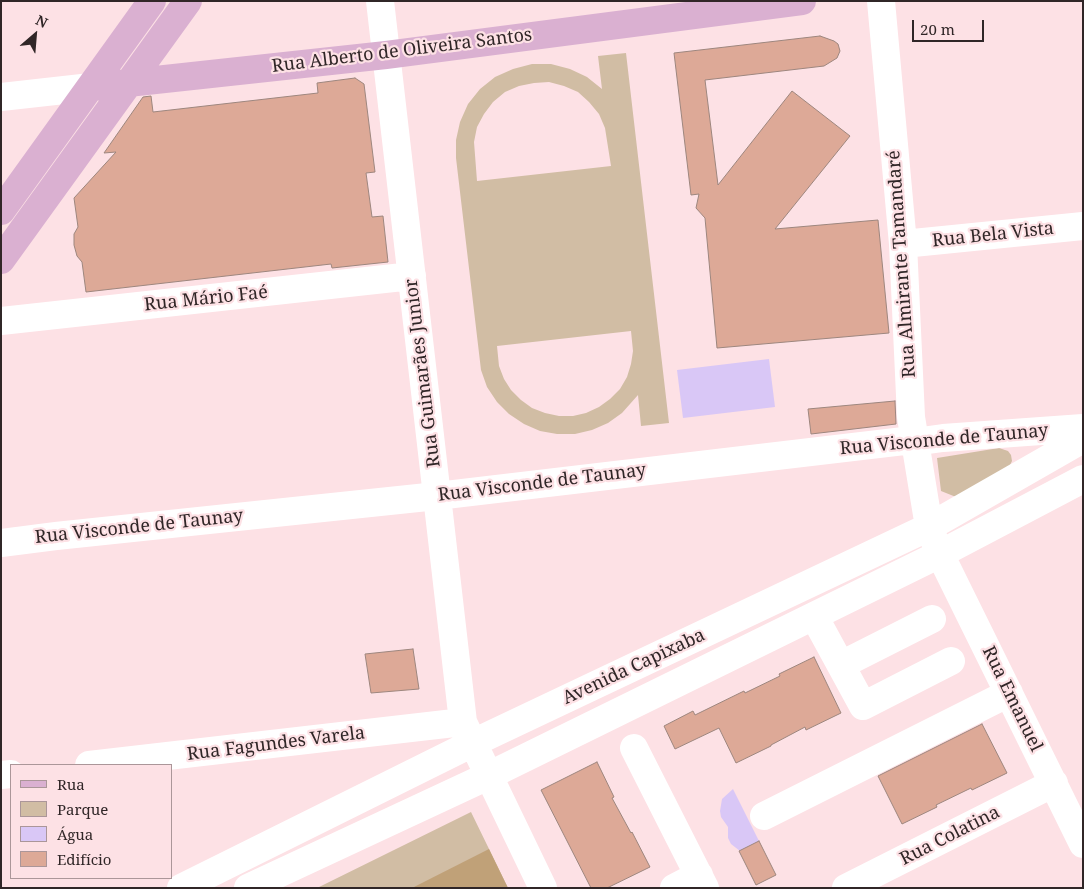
<!DOCTYPE html>
<meta charset="utf-8">
<style>
body{margin:0}
#map{position:relative;width:1084px;height:889px;overflow:hidden;background:#fde1e5;font-family:"Noto Serif",serif}
canvas{display:block}
.frame{position:absolute;inset:0;border:2px solid #302627;pointer-events:none}
.legend{position:absolute;left:10px;top:764px;width:162px;height:115px;box-sizing:border-box;background:#fde1e5;border:1px solid #ab9699;margin:0;padding:6px 9px;list-style:none;font-size:15px;color:#302627}
.legend li{display:flex;align-items:center;gap:10px;height:25px}
.legend b{width:25px;border:1px solid #ab9699}
.north{position:absolute;left:10px;top:10px;width:50px;height:50px;-webkit-text-stroke:4px #fde1e5;paint-order:stroke;rotate:27deg;font-size:14px;font-weight:700;line-height:20px;text-align:center;color:#302627}
.north::after{content:'';display:block;margin:auto;width:18px;height:22px;background:#302627;clip-path:polygon(50% 0,100% 100%,50% 72%,0 100%)}
.scale{position:absolute;left:912px;top:20px;width:72px;height:22px;box-sizing:border-box;border:2px solid #302627;border-top:0;padding-left:6px;font-size:15px;line-height:18px;white-space:nowrap;color:#302627;-webkit-text-stroke:4px #fde1e5;paint-order:stroke}
</style>
<div id="map">
<canvas width="1084" height="889"></canvas>
<div class="frame"></div>
<ul class="legend">
<li><b style="height:6px;background:#dab0d1"></b>Rua</li>
<li><b style="height:14px;background:#d1bda4"></b>Parque</li>
<li><b style="height:14px;background:#d9c7f6"></b>Água</li>
<li><b style="height:14px;background:#dda997"></b>Edifício</li>
</ul>
<div class="north">N</div>
<div class="scale">20 m</div>
</div>
<script>
const ctx = document.querySelector('canvas').getContext('2d');
ctx.lineJoin = 'round';
function fillPath(path, color) { ctx.fillStyle = color; ctx.fill(path, 'evenodd'); }
const shape = rows => new Path2D(rows.map(r => 'M' + r).join(''));
function trace(path, color, width, dash) { ctx.strokeStyle = color; ctx.lineWidth = width; ctx.lineCap = dash ? 'butt' : 'round'; ctx.setLineDash(dash || []); ctx.stroke(path); }
function label(font, color, halo, rows, align = 'center') {
  ctx.font = font + ' "Noto Serif",serif'; ctx.lineWidth = 4.5; ctx.setLineDash([]); ctx.textBaseline = 'middle'; ctx.strokeStyle = halo; ctx.fillStyle = color; for (const [text, x, y, turn = 0] of rows) {
    ctx.save(); ctx.translate(x, y); ctx.rotate((+turn || 0) * Math.PI / 180); ctx.textAlign = isNaN(turn) ? turn : align; if (halo) ctx.strokeText(text, 0, 0); ctx.fillText(text, 0, 0); ctx.restore();
  }
}
fillPath(shape([
 [626,53,669,423,641,426,638,395,622,413,608,423,592,430,575,434,557,434,540,431,524,424,509,414,497,402,487,387,481,370,456,158,456,140,460,122,468,104,480,89,495,77,513,69,532,64,551,64,570,69,587,77,602,89,598,56],
 [549,82,564,86,578,92,589,102,599,114,605,128,611,166,477,181,474,142,477,127,484,114,493,102,505,92,519,86,534,83],
 [631,331,633,351,631,364,627,377,620,389,610,399,599,407,586,413,573,416,559,416,545,413,532,408,521,400,511,390,504,379,499,366,497,346],
 [999,448,1008,451,1011,455,1012,461,1009,467,956,497,941,491,937,458],
 [471,812,508,888,317,888]
]), '#d1bda4');
fillPath(shape([
 [489,849,508,888,412,888]
]), '#c0a178');
fillPath(shape([
 [769,359,775,407,683,418,677,370],
 [733,789,759,841,740,851,731,844,728,838,728,827,721,817,720,811,722,799]
]), '#d9c7f6');
const building = shape([
 [820,36,834,41,838,44,840,51,837,58,824,66,705,80,718,185,792,91,850,136,775,229,878,220,889,333,717,348,705,218,696,208,699,194,691,195,674,53,820,36],
 [355,78,364,84,375,172,366,173,372,217,383,216,388,262,332,268,331,264,86,292,82,262,77,256,74,245,74,234,78,227,74,198,116,152,104,153,143,97,151,96,153,112,318,93,317,83,355,78],
 [895,401,896,424,811,434,808,409,895,401],
 [413,649,419,689,371,693,365,654,413,649],
 [814,657,841,713,806,730,805,727,771,745,771,746,736,763,719,728,675,749,664,726,693,711,695,715,744,691,745,693,780,676,779,674,814,657],
 [982,724,1007,773,972,790,971,788,936,805,937,807,902,824,878,776,982,724],
 [597,762,614,797,612,798,631,833,632,832,650,867,607,888,591,888,541,790,597,762],
 [759,841,776,875,756,885,739,851,759,841]
]);
fillPath(building, '#dda997');
trace(building, '#9d867e', 1);
trace(shape([
 [380,1,463,722,543,888],
 [881,1,903,244,911,417,929,527,940,554,1083,844],
 [1,97,91,87],
 [903,244,1083,226],
 [1,321,412,276],
 [1,543,56,536,437,496,904,441,914,442,943,438,1083,428],
 [814,616,863,706,951,661],
 [841,665,932,619],
 [634,748,705,888],
 [89,765,463,722],
 [1,775,11,774],
 [764,816,1009,693],
 [181,888,473,743,929,527,1083,439],
 [248,888,488,776,940,554,1083,479],
 [674,888,699,875],
 [846,888,1054,783]
]), '#fff', 28);
trace(shape([
 [91,87,386,55,802,1],
 [1,211,152,1],
 [1,260,188,1]
]), '#dab0d1', 28);
label('18px', '#302627', '#fde1e5', [
 ["Rua Alberto de Oliveira Santos",402,51,-7],
 ["Rua Bela Vista",993,235,-6],
 ["Rua Almirante Tamandaré",902,264,-94],
 ["Rua Mário Faé",206,299,-6],
 ["Rua Guimarães Junior",423,373,-97],
 ["Rua Visconde de Taunay",944,440,-5],
 ["Rua Visconde de Taunay",542,483,-7],
 ["Rua Visconde de Taunay",139,527,-6],
 ["Avenida Capixaba",634,667,-25],
 ["Rua Emanuel",1012,699,64],
 ["Rua Fagundes Varela",276,744,-7],
 ["Rua Colatina",950,836,-27]
]);
</script>
